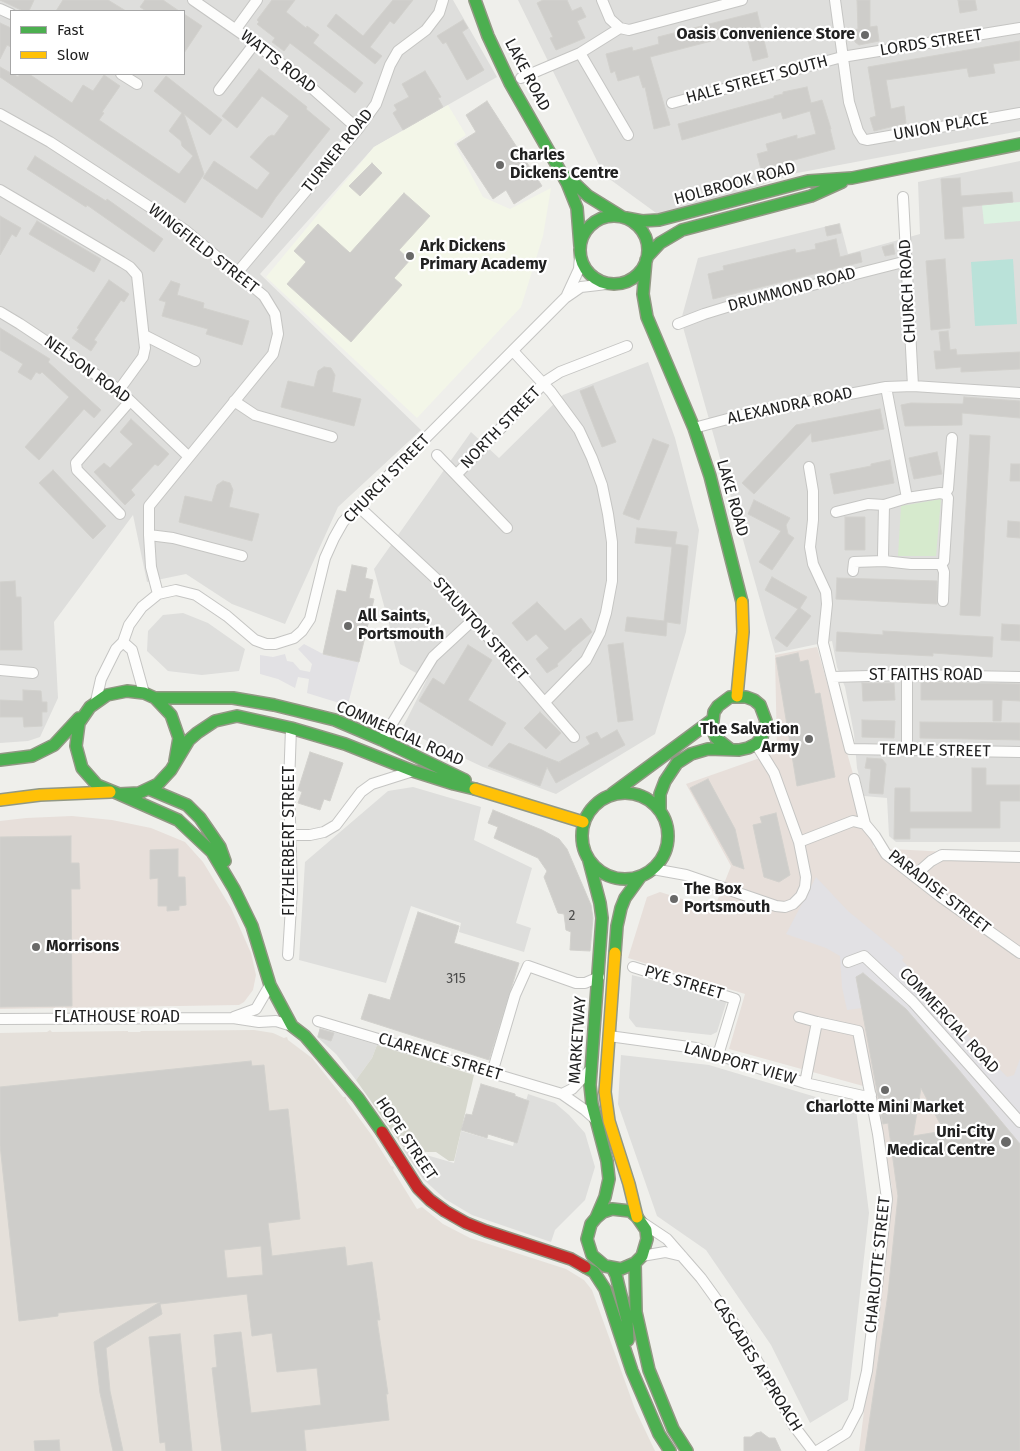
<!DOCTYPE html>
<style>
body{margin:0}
#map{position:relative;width:1020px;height:1451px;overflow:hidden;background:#efefeb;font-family:"Fira Sans",sans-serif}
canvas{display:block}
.legend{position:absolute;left:10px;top:10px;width:175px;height:65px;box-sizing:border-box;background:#fff;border:1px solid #a6a6a6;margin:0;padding:6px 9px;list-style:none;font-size:15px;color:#212121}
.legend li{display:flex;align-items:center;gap:10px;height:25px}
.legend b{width:25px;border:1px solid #a6a6a6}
</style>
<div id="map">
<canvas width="1020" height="1451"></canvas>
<ul class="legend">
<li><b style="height:6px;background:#4caf50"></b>Fast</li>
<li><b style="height:6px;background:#ffc107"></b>Slow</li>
</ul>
</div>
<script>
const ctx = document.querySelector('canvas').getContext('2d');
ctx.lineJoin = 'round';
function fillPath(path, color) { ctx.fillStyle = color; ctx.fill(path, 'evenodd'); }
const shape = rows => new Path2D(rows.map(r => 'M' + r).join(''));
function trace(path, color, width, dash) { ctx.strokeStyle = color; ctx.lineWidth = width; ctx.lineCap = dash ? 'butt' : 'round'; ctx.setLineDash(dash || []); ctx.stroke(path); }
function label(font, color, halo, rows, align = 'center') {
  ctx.font = font + ' "Fira Sans",sans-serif'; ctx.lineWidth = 4.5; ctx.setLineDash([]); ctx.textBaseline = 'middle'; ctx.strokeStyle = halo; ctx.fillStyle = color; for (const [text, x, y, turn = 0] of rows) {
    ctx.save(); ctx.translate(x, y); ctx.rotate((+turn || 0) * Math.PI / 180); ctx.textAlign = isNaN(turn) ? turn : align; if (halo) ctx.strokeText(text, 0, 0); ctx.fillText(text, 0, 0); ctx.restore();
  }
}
fillPath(shape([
 [0,0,453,0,497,77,374,147,260,274,421,430,338,507,285,624,232,604,186,574,147,582,133,515,54,622,58,698,40,737,28,741,0,743],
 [11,11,184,11,184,74,11,74],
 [518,0,1020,0,1020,131,797,173,663,218,604,175],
 [1020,161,1020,842,896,842,889,836,887,798,864,796,857,768,854,734,845,687,837,667,832,641,775,653,681,320,698,258,840,223,848,254,920,234,918,182],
 [648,362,675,438,699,530,686,632,655,734,556,794,483,767,402,729,427,679,400,664,374,569,471,432,499,458,563,395],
 [183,613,208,623,245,649,239,671,202,675,168,671,147,651,148,631,163,615],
 [413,787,481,807,474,840,532,868,516,923,531,928,524,952,459,932,461,923,411,906,386,983,299,960,305,862,388,791],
 [632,975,727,1000,717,1032,711,1035,636,1027,629,1018],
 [320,1028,377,1045,372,1058,356,1080,336,1054,317,1037],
 [621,1055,709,1065,856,1109,869,1213,848,1400,810,1423,771,1345,706,1250,657,1216,618,1104],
 [528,1094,555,1103,569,1115,585,1133,595,1167,585,1200,555,1230,551,1242,472,1215,445,1199,423,1179,402,1148,454,1163,461,1131,513,1146]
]), '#dededc');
fillPath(shape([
 [817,647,874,848,1020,856,1020,1451,859,1451,892,1188,874,1089,729,1049,745,994,628,958,647,897,660,892,714,909,731,866,686,784,777,752,775,655],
 [72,816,112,820,151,828,185,842,203,862,231,908,251,953,256,975,253,990,244,1002,239,1005,0,1009,0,821,26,818]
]), '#e7dfda');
fillPath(shape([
 [448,105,466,135,454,143,483,197,510,209,551,188,543,236,521,307,417,418,266,277,374,147]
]), '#f3f6e8');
fillPath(shape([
 [50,1030,52,1032,128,1031,128,1032,140,1032,141,1031,254,1030,273,1033,284,1038,287,1037,288,1040,312,1058,343,1097,346,1097,346,1100,373,1137,391,1166,394,1167,393,1170,417,1209,422,1207,443,1224,470,1238,566,1269,584,1280,592,1290,635,1409,655,1451,0,1451,0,1033,47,1032]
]), '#e5e0da');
fillPath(shape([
 [377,1045,474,1075,454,1161,449,1161,436,1152,414,1152,406,1151,356,1080,372,1058]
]), '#d6d7cd');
fillPath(shape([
 [941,499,936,556,898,556,901,506]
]), '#d6eacd');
fillPath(shape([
 [1020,202,1020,221,984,224,982,205]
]), '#dcf2e1');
fillPath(shape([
 [1013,259,1017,324,975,326,971,262]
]), '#bae2d9');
fillPath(shape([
 [304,644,323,654,359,662,347,708,336,702,307,693,309,679,298,677,295,688,278,679,260,674,260,655,273,657,285,654,287,661,293,662,300,670,310,672,312,664,298,649],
 [816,877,848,911,904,957,902,960,922,982,922,986,1007,1077,1014,1075,1020,1059,1020,1144,958,1069,905,1009,863,973,856,977,862,1008,847,1010,842,987,840,956,826,948,786,934]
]), '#e2e1e4');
const building = shape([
 [0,0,34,0,29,11,23,11,0,0],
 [63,0,108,0,126,11,56,11,63,0],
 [145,0,163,0,179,11,146,11,140,7,145,0],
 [272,0,295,0,286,12,306,28,307,26,319,35,313,43,363,83,355,93,290,43,284,51,272,42,275,38,257,24,259,22,257,20,272,0],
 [393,0,413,0,394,24,390,21,370,47,382,56,375,64,327,26,336,14,363,36,393,0],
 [543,0,567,0,572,11,581,7,586,17,577,21,585,38,556,50,550,38,553,37,537,3,543,0],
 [857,0,870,0,870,27,877,26,879,41,859,45,855,42,853,30,858,29,857,0],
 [958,0,975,0,977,10,960,13,958,0],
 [757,12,768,57,753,61,746,32,650,57,670,125,654,129,645,87,643,88,639,75,618,81,615,71,611,73,606,54,632,47,633,51,659,44,658,37,757,12],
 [184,14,202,26,184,53,184,14],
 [463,20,468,28,462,32,484,70,467,80,446,42,443,44,437,36,463,20],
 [0,23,11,28,11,47,7,45,0,59,0,23],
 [1020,41,1020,60,993,64,995,73,969,77,967,68,886,80,891,109,904,106,906,123,874,131,870,118,876,116,868,67,1020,41],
 [0,67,18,77,20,74,29,74,72,103,83,85,93,91,104,75,120,86,102,112,104,113,99,120,179,174,193,156,182,146,181,141,169,131,182,113,154,91,166,76,222,120,210,135,184,114,204,174,185,203,0,77,0,67],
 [259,69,307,107,306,109,330,129,276,197,262,218,203,178,214,161,257,190,270,173,250,157,268,137,272,135,274,136,289,116,262,96,237,128,222,116,259,69],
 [425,71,441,97,438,98,443,107,403,130,393,113,397,110,394,105,409,97,402,84,425,71],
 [807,87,811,103,822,100,831,129,830,129,835,149,761,169,757,154,768,151,766,144,797,135,797,139,816,134,810,111,783,119,781,112,682,140,678,124,774,98,774,96,783,94,783,92,807,87],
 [487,101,542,186,514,204,506,190,493,199,457,144,476,132,466,115,487,101],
 [35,156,106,201,107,199,163,239,154,252,87,205,86,207,27,169,35,156],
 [372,163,382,173,360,196,349,186,372,163],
 [960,178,961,196,1012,192,1013,202,962,207,964,238,945,239,941,179,960,178],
 [404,193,430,216,399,250,410,260,394,278,402,285,351,342,287,284,306,262,294,251,318,224,350,253,404,193],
 [0,216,21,228,16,237,12,234,0,255,0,216],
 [37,221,101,259,94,272,29,234,37,221],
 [839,224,841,233,827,236,825,227,839,224],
 [836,239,840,257,860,252,862,262,713,299,708,274,724,270,723,266,795,249,796,253,816,249,815,244,836,239],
 [893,244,895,254,885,256,882,247,893,244],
 [945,259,950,328,931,330,926,261,945,259],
 [109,280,129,294,124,302,121,300,94,340,97,342,91,351,72,338,79,329,77,328,109,280],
 [171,281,180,284,177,295,204,303,203,308,249,321,242,345,206,334,208,329,162,316,166,302,159,300,171,281],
 [0,328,50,359,48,362,101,410,94,418,84,409,39,460,25,447,69,397,42,372,40,374,36,372,31,380,18,372,23,364,0,350,0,328],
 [948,331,950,350,956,349,957,355,1020,352,1020,369,961,372,961,367,936,369,934,351,941,351,939,332,948,331],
 [324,367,331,368,335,375,332,392,361,399,354,426,281,407,288,381,314,387,318,371,324,367],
 [593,386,616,442,602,447,580,391,593,386],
 [964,397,1020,401,1020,418,962,413,962,425,905,426,901,405,911,403,963,404,964,397],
 [880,409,884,429,812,442,811,433,754,494,742,483,796,425,880,409],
 [131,419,169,454,158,466,155,464,131,490,135,495,125,505,94,472,104,463,110,468,133,444,120,432,131,419],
 [970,435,990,436,980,616,960,615,970,435],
 [653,439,669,445,639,520,623,514,653,439],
 [937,452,942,474,914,479,909,458,937,452],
 [890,460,894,483,834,494,830,474,871,466,871,464,890,460],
 [1011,464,1020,464,1020,481,1010,481,1011,464],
 [53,470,106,526,93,539,39,483,53,470],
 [223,481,230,483,233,490,229,507,259,514,252,541,179,522,185,496,212,502,217,485,223,481],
 [754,500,790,518,786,525,788,534,794,538,772,570,759,562,781,531,748,514,754,500],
 [845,517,865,517,865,550,845,550,845,517],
 [1008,521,1020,522,1020,538,1007,537,1008,521],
 [637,528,677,532,675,544,688,546,680,624,667,622,666,636,625,631,627,617,664,621,672,547,635,543,637,528],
 [352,565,367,568,365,578,373,580,369,598,374,599,359,662,323,654,337,590,346,592,352,565],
 [772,577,807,597,800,608,811,616,787,647,775,638,798,609,765,590,772,577],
 [837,578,937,581,937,604,836,599,837,578],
 [15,581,16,597,21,597,22,650,0,650,0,582,15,581],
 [537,602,565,631,581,618,592,632,571,650,572,650,557,664,558,666,547,673,536,659,549,648,536,634,527,641,512,623,537,602],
 [1002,624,1020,625,1020,641,1001,640,1002,624],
 [883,631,993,637,992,657,933,653,933,656,836,651,837,632,883,635,883,631],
 [623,643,633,720,618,722,608,645,623,643],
 [468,645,492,660,468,700,506,723,492,746,419,701,433,678,444,685,468,645],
 [798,653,800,662,808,660,815,694,820,693,835,777,797,786,776,658,798,653],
 [921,682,1020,684,1020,701,1002,700,1001,721,993,721,993,700,921,700,921,682],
 [862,683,894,683,895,700,863,701,862,683],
 [23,690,41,691,42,702,47,702,47,712,42,712,42,726,24,727,23,717,0,717,0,700,23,701,23,690],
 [540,712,561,733,546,749,524,728,540,712],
 [862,720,895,721,894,738,862,737,862,720],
 [920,722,1020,723,1020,740,920,738,920,722],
 [617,730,625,745,556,783,547,767,540,786,488,766,509,743,561,763,559,762,590,744,586,737,597,732,601,739,617,730],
 [310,752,343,763,330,801,324,799,320,810,298,803,302,792,298,790,310,752],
 [867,758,882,759,886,764,883,794,869,793,871,769,865,768,867,758],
 [972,768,986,768,986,785,1020,785,1020,801,1000,801,1000,828,910,828,910,839,894,839,895,788,910,788,910,812,972,812,972,768],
 [708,779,735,829,744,869,733,865,690,788,708,779],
 [493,810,542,830,559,839,567,849,591,905,593,918,590,951,570,950,571,932,566,930,564,914,558,913,544,877,547,871,538,858,494,838,498,827,488,823,493,810],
 [776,813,790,875,779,882,764,877,753,825,762,823,760,817,776,813],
 [71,836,71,863,79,863,80,889,71,889,72,1006,0,1007,0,837,71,836],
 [178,849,178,877,185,877,186,905,179,906,179,910,167,911,167,906,158,906,158,878,150,879,150,850,178,849],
 [418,912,459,926,454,943,519,963,489,1060,361,1019,369,994,390,1000,418,912],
 [863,973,906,1009,958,1069,1020,1144,1020,1451,865,1451,888,1294,898,1196,888,1123,883,1124,856,977,863,973],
 [921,1088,944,1131,913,1136,921,1088],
 [320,1029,334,1033,331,1041,318,1037,320,1029],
 [251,1061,252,1066,264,1065,269,1111,288,1109,300,1219,268,1223,272,1256,345,1247,347,1266,372,1262,380,1320,377,1320,388,1394,386,1394,389,1420,304,1430,306,1451,222,1451,212,1368,217,1367,214,1335,241,1332,251,1413,321,1405,317,1368,277,1372,272,1333,252,1336,247,1294,160,1304,162,1314,106,1348,110,1391,123,1451,113,1451,100,1393,94,1342,160,1302,58,1313,58,1316,19,1321,0,1145,0,1087,251,1061],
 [261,1246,263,1275,227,1278,224,1250,261,1246],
 [481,1084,515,1094,515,1096,529,1101,517,1143,488,1134,487,1138,461,1130,466,1114,472,1115,481,1084],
 [180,1334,192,1451,166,1451,165,1442,160,1443,149,1337,180,1334],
 [761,1432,769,1438,775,1438,781,1451,744,1451,744,1437,751,1437,756,1433,761,1432],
 [59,1440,60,1451,35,1451,34,1441,59,1440]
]);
fillPath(building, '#cecdca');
trace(building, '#d2d1cd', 1);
const street = shape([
 [193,0,255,43,313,89,358,129],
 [602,0,610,19,620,28,629,30,742,0],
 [835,0,849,102,858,131,863,139,867,140,1020,113],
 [0,9,11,14],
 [236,29,257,0],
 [580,53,628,135],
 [121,74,137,84],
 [521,78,580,53,620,28],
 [219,90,255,43],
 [672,103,842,57,1020,28],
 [0,114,50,142,185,230,264,296,275,314,278,334,273,354,149,506,149,535,151,567,158,594],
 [0,190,122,262,130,267,137,275,145,348,143,357,119,390],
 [903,197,913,386],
 [237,273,358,129,376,104,390,65,398,51,426,30,439,13,443,0],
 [567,295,579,269,580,254],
 [0,312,20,324,119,390,189,457],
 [678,324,704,314,730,306,907,261],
 [144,335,195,361],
 [513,351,551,392,579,430,592,458,602,485,608,514,612,542,612,581,606,613,600,633,586,660,545,702],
 [886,387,907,498],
 [234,401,255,415,332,437],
 [694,428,750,413,886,387,913,386,1020,393],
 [437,455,507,528],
 [809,467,813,491,813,520,810,547,813,564,826,592,827,604,823,643,850,749,1020,752],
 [456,475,546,381,560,372,627,346],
 [945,494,948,489,952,438],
 [358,506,447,589,574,737],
 [836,512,868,504,884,505,907,498,940,493,945,494,948,498,944,561,941,564,911,564,884,561,883,555,884,505],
 [120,514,77,470,76,463,130,401],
 [149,535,173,538,242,556],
 [941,564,944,572,943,601],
 [853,571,854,562,884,561],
 [123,642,132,650,144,693],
 [0,670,33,673],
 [832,677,907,675,1020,677],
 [96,701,101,679,116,649,123,642,129,625,142,607,158,594,176,590,196,595,227,616,255,640,266,644,275,644,294,638,302,631,310,619,325,558,334,538,343,522,358,506,565,298,581,287,607,284],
 [382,740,433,657,474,619],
 [907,750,907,675],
 [854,779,865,824,875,836,886,854,941,897,1020,953],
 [291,835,310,835,324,832,336,825,361,792,372,784,413,771],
 [799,842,853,821,865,824],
 [653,869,686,875,776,906,785,907,793,904,801,896,805,887,806,877,799,842,774,773,756,744],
 [914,876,931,861,942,855,1020,857],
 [288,955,292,890,289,785,291,728],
 [848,962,864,956,913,1002,1020,1122],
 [633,967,735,999,718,1055],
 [234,1017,256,1009,270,985],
 [799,1017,817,1022,858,1031,878,1134,887,1199,867,1371,858,1410,846,1433,817,1451],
 [0,1019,233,1018,259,1022,276,1021,292,1026],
 [318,1021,562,1094,585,1110,595,1119],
 [609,1036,696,1048,805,1083,863,1096,871,1095],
 [492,1073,515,995,528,966,576,983,585,983,599,977],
 [805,1083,817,1022],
 [562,1094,572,1089,591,1069],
 [643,1223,667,1239,701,1278,740,1332,775,1391,794,1426,813,1451],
 [642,1256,665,1252,682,1256]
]);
const fast = shape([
 [475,0,488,36,510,83,567,183,577,208,580,246],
 [568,177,588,196,622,217],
 '580 250a34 34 0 1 1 68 0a34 34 0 1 1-68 0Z',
 [626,218,642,221,659,220,808,181,852,178,1020,144],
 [647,257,660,243,682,230,811,196,842,182],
 [646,260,643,294,647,317,694,428,710,476,742,602],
 [155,698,233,698,274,705,335,720,382,740,465,780],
 [0,760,32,756,54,745,79,718],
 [175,761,179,738,171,715,155,698,144,693,127,691,107,695,90,707,79,723,76,746,82,768,97,785,119,794,139,793,158,784,171,770,189,740,197,733,215,721,237,716,291,728,345,744,413,771,454,784,475,789],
 [149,789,187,805,200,818,220,847,225,861],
 '582 836a43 43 0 1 1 86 0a43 43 0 1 1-86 0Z',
 [119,794,178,820,212,852,234,889,252,926,270,985,292,1026,305,1036,358,1098,382,1132],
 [612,794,712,720],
 [660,810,660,794,665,781,677,763,691,754,708,749,739,750,748,748,756,744,762,737,766,721,760,705,754,700,746,697,730,697,718,706,714,712,712,729,716,738,730,749],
 [589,861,600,903,602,918,590,1085,592,1104,607,1161,609,1179,605,1197,596,1218,591,1224,587,1239,592,1255,605,1266,621,1269,635,1263,642,1256,647,1239,646,1230,637,1217,630,1211,612,1209,603,1212,596,1218],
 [615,953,617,926,621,908,625,898,641,876],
 [635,1263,636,1312,649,1370,673,1429,687,1451],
 [585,1267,594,1272,605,1289,632,1371,659,1434,670,1451],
 [613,1269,616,1275,627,1320,628,1340]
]);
const slow = shape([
 [737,696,743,632,742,602],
 [475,789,583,822],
 [0,800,40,795,110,792],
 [615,953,605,1092,609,1121,629,1184,637,1217]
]);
const jam = shape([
 [382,1132,418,1188,430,1200,445,1211,466,1223,486,1231,571,1259,585,1267]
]);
trace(street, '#c5c5c3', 12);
trace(fast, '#929884', 14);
trace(slow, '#929884', 14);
trace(jam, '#929884', 14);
trace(street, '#fdfdfc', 10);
trace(fast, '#4caf50', 11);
trace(slow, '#ffc107', 11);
trace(jam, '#c62828', 11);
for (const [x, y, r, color] of [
 [865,35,5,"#696968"],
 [500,165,5,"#696968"],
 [410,256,5,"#696968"],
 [348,626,5,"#696968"],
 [809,739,5,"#696968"],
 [674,899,5,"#696968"],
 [36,947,5,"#696968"],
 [885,1090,5,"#696968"],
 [1006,1142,6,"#696968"]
]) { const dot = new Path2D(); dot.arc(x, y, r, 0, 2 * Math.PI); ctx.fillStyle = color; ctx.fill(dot); trace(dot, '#fff', 2); }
label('14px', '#4c4c4b', null, [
 ["2",572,916],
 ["315",456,979]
]);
label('bold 16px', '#212121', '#fff', [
 ["Oasis Convenience Store",855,35,"right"],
 ["Charles",510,156],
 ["Dickens Centre",510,174],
 ["Ark Dickens",420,247],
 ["Primary Academy",420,265],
 ["All Saints,",358,617],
 ["Portsmouth",358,635],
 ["The Salvation",799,730,"right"],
 ["Army",799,748,"right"],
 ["The Box",684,890],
 ["Portsmouth",684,908],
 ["Morrisons",46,947],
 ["Charlotte Mini Market",885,1108,"center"],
 ["Uni-City",995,1133,"right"],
 ["Medical Centre",995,1151,"right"]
], 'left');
label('16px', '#212121', '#fff', [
 ["LORDS STREET",931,43,-9],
 ["WATTS ROAD",278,62,38],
 ["LAKE ROAD",527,75,62],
 ["HALE STREET SOUTH",757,80,-15],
 ["UNION PLACE",941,127,-10],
 ["TURNER ROAD",338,151,-51],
 ["HOLBROOK ROAD",735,184,-15],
 ["WINGFIELD STREET",203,249,38],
 ["DRUMMOND ROAD",792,290,-15],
 ["CHURCH ROAD",908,291,-93],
 ["NELSON ROAD",87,370,36],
 ["ALEXANDRA ROAD",790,406,-12],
 ["NORTH STREET",501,428,-46],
 ["CHURCH STREET",387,479,-46],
 ["LAKE ROAD",732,498,74],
 ["STAUNTON STREET",480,629,48],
 ["ST FAITHS ROAD",926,676],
 ["COMMERCIAL ROAD",400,734,24],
 ["TEMPLE STREET",935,751,1],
 ["FITZHERBERT STREET",290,841,-90],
 ["PARADISE STREET",939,892,38],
 ["PYE STREET",684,983,17],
 ["FLATHOUSE ROAD",117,1018],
 ["COMMERCIAL ROAD",949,1021,47],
 ["MARKETWAY",578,1040,-86],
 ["CLARENCE STREET",440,1057,17],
 ["LANDPORT VIEW",740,1064,16],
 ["HOPE STREET",406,1139,56],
 ["CHARLOTTE STREET",878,1265,-84],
 ["CASCADES APPROACH",757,1365,58]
]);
</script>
